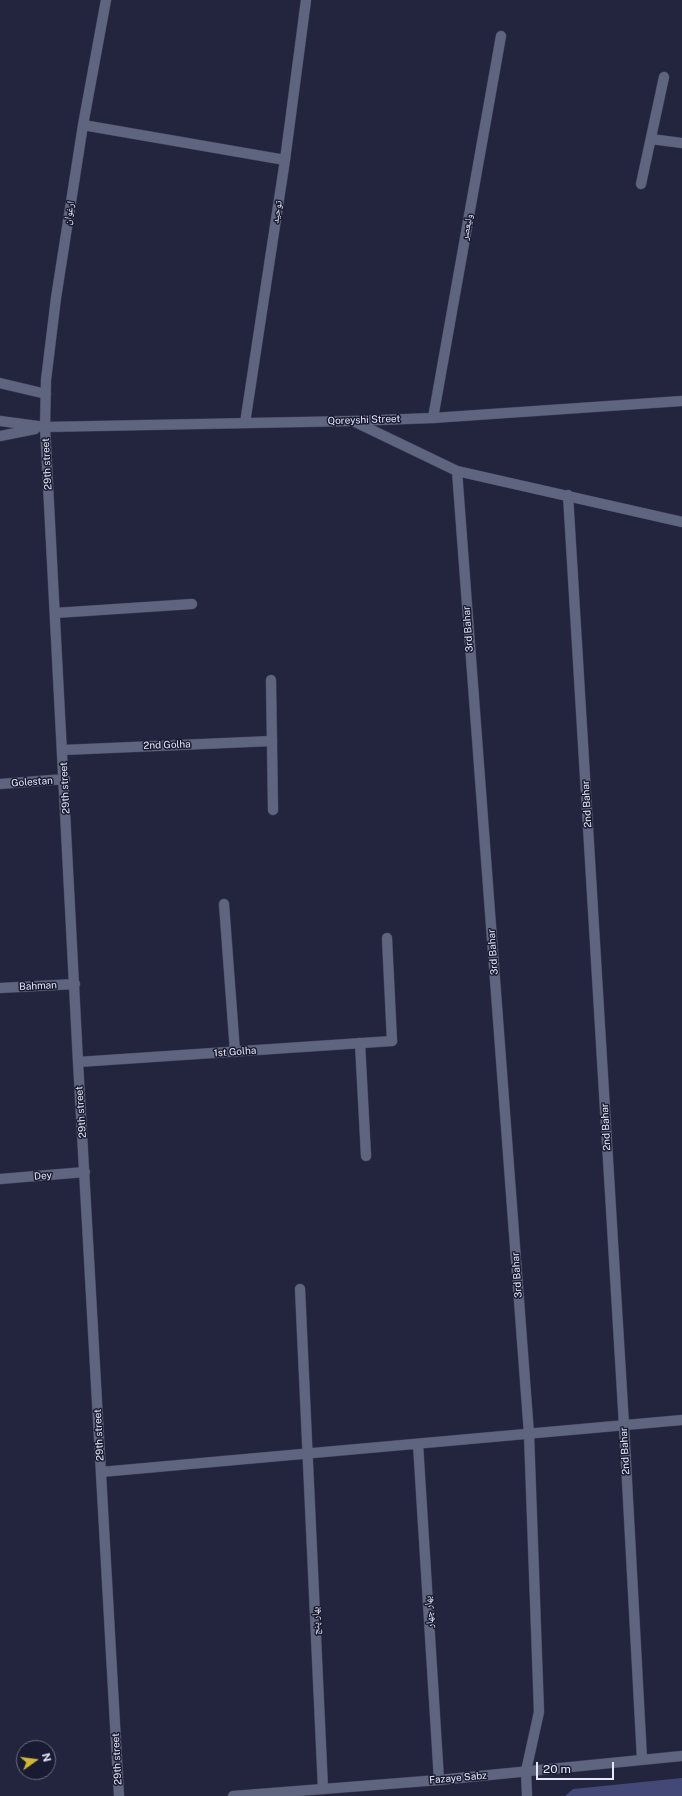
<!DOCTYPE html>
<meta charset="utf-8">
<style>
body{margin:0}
#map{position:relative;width:682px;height:1796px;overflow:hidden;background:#22253d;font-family:"Public Sans",sans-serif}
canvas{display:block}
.north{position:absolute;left:16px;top:1740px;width:40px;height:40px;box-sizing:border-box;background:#191b32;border:1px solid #6b6d82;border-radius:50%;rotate:76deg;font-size:11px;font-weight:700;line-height:16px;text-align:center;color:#e7e9fa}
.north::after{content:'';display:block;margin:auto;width:14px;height:18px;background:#d0b836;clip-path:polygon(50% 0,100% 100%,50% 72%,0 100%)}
.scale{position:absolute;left:536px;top:1762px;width:78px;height:18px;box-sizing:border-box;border:2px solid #e7e9fa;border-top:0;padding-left:5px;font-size:12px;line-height:14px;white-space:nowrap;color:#e7e9fa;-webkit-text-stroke:3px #191b32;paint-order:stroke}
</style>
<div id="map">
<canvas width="682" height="1796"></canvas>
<div class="north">N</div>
<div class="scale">20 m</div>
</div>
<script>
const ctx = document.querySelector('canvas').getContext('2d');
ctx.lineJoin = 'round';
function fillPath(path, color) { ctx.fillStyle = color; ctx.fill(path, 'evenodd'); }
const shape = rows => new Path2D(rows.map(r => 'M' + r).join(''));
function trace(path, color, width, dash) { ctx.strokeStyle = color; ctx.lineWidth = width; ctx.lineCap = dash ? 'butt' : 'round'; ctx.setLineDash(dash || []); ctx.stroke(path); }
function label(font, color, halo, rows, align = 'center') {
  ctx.font = font + ' "Public Sans","Noto Naskh Arabic",sans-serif'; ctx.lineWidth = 3; ctx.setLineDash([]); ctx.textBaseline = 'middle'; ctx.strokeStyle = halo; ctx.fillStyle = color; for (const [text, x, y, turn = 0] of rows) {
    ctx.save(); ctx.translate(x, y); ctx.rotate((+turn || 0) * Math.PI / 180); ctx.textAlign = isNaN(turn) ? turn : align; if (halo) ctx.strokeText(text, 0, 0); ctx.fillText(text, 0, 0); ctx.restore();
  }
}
fillPath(shape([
 [682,1778,682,1796,565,1796,573,1789]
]), '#434877');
const lane = shape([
 [271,680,273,810],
 [224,904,235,1052],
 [387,938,392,1041],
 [360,1043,366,1156]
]);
const street = shape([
 [106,0,83,125,56,298,46,380,45,427,78,1062,119,1796],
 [83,125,285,160],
 [651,139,682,143],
 [641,184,664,77],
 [0,383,46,394],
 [433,418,501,36],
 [353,421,457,471,682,522],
 [245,423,285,160,306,0],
 [457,471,529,1434,539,1712,526,1771,527,1796],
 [568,495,624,1425,642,1759],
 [55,613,192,604],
 [63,750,272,741],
 [0,784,65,779],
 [0,988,75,984],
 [78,1062,392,1041],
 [0,1179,85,1172],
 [300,1289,323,1789],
 [418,1444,439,1780],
 [101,1472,682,1420]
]);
const secondary = shape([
 [0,421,45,427,353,421,433,418,682,401],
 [0,436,35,429],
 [233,1796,439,1780,682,1756]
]);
trace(lane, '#414257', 11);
trace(street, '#414257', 11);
trace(secondary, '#414257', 11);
trace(lane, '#5f647f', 10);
trace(street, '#5f647f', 10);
trace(secondary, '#5f647f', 10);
label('10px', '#e7e9fa', '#191b32', [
 ["توحید",277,212,-81],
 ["ارغوان",69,213,-81],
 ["ولیعصر",467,227,-80],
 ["Qoreyshi Street",364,420,-2],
 ["29th street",47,464,-93],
 ["3rd Bahar",468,629,-94],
 ["2nd Golha",167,745,-2],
 ["Golestan",32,782,-4],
 ["29th street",65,788,-93],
 ["2nd Bahar",587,804,-93],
 ["3rd Bahar",493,952,-94],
 ["Bahman",38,986,-3],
 ["1st Golha",235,1052,-4],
 ["29th street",81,1112,-94],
 ["2nd Bahar",606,1127,-93],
 ["Dey",43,1176,-4],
 ["3rd Bahar",517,1275,-94],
 ["29th street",99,1435,-93],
 ["2nd Bahar",625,1451,-93],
 ["بهار چهار",429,1612,-94],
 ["بهار پنج",316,1621,-92],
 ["29th street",117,1759,-93],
 ["Fazaye Sabz",458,1778,-5]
]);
</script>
